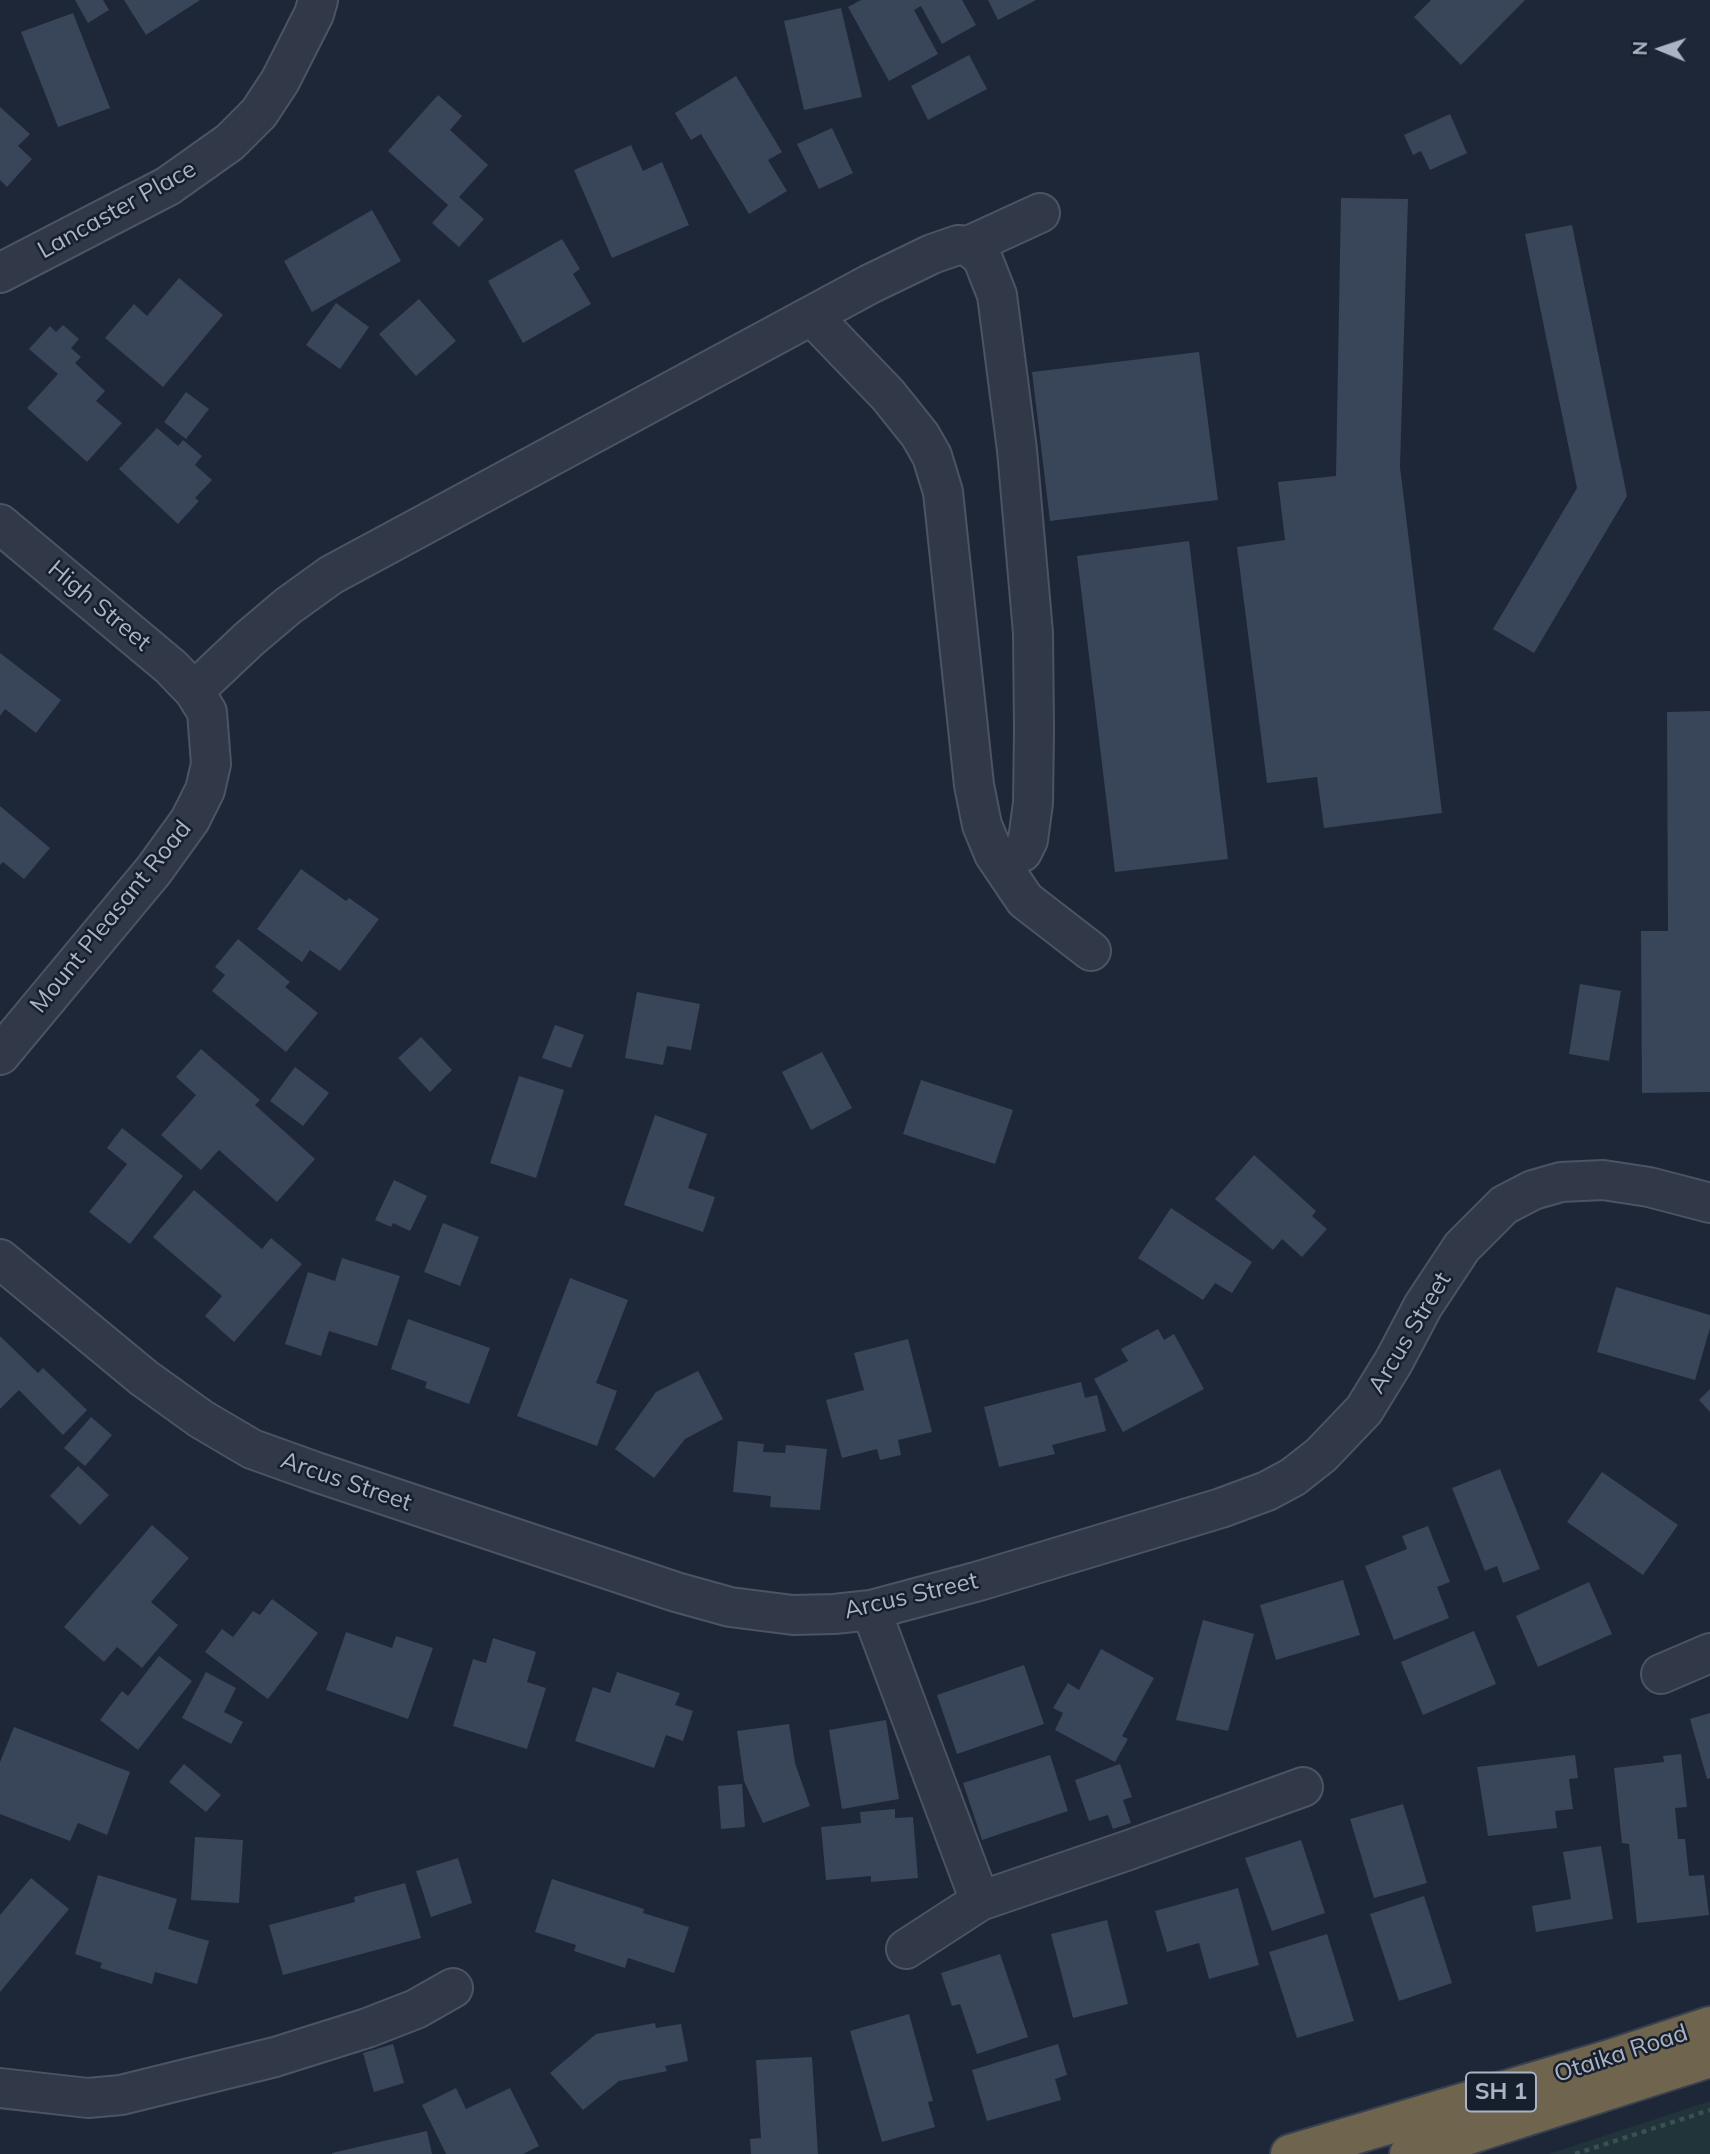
<!DOCTYPE html>
<style>
body{margin:0}
#map{position:relative;width:1710px;height:2154px;overflow:hidden;background:#1e2738;font-family:Mulish,sans-serif}
canvas{display:block}
.north{position:absolute;left:1626px;top:14px;width:70px;height:70px;-webkit-text-stroke:5px #171f2d;paint-order:stroke;rotate:272deg;font-size:19px;font-weight:700;line-height:28px;text-align:center;color:#abb4c6}
.north::after{content:'';display:block;margin:auto;width:24px;height:32px;background:#abb4c6;clip-path:polygon(50% 0,100% 100%,50% 72%,0 100%)}
</style>
<div id="map">
<canvas width="1710" height="2154"></canvas>
<div class="north">N</div>
</div>
<script>
const ctx = document.querySelector('canvas').getContext('2d');
ctx.lineJoin = 'round';
function fillPath(path, color) { ctx.fillStyle = color; ctx.fill(path, 'evenodd'); }
const shape = rows => new Path2D(rows.map(r => 'M' + r).join(''));
function trace(path, color, width, dash) { ctx.strokeStyle = color; ctx.lineWidth = width; ctx.lineCap = dash ? 'butt' : 'round'; ctx.setLineDash(dash || []); ctx.stroke(path); }
function label(font, color, halo, rows, align = 'center') {
  ctx.font = font + ' Mulish,sans-serif'; ctx.lineWidth = 5; ctx.setLineDash([]); ctx.textBaseline = 'middle'; ctx.strokeStyle = halo; ctx.fillStyle = color; for (const [text, x, y, turn = 0] of rows) {
    ctx.save(); ctx.translate(x, y); ctx.rotate((+turn || 0) * Math.PI / 180); ctx.textAlign = isNaN(turn) ? turn : align; if (halo) ctx.strokeText(text, 0, 0); ctx.fillText(text, 0, 0); ctx.restore();
  }
}
fillPath(shape([
 [1710,2101,1710,2154,1549,2154]
]), '#203439');
fillPath(shape([
 [75,0,103,0,109,10,88,23],
 [124,0,200,0,146,35],
 [861,0,962,0,976,25,942,44,921,6,914,10,938,54,889,81,848,7],
 [988,0,1036,0,998,20],
 [1431,0,1525,0,1461,65,1414,17],
 [841,8,862,97,804,110,784,21],
 [73,13,110,108,58,127,21,32],
 [969,55,987,89,928,120,911,86],
 [736,76,782,152,768,160,787,191,749,214,701,134,691,140,675,113],
 [438,95,462,116,450,130,488,165,459,197,484,219,459,247,432,223,448,205,388,151],
 [0,107,30,134,18,146,32,159,7,187,0,180],
 [1450,114,1467,153,1430,170,1421,151,1413,155,1404,135],
 [832,128,853,173,819,189,797,144],
 [631,145,643,171,662,162,689,225,612,258,574,170],
 [1341,198,1408,199,1400,467,1442,813,1324,828,1317,777,1267,783,1237,547,1285,540,1278,482,1336,476],
 [372,210,401,261,312,312,284,261],
 [1572,225,1627,496,1534,653,1493,629,1577,488,1525,234],
 [562,239,580,269,573,274,591,304,523,343,488,281],
 [179,278,223,315,163,387,105,338,134,304,147,316],
 [419,299,456,341,416,376,379,334],
 [336,303,369,327,340,369,306,345],
 [63,325,79,339,71,348,81,357,75,363,105,391,96,401,122,423,87,462,27,408,58,374,29,349,50,326,56,332],
 [1199,352,1218,500,1050,521,1032,372],
 [186,392,209,409,186,439,164,422],
 [157,428,178,446,183,440,202,456,195,465,212,480,195,498,199,501,178,524,119,469],
 [1189,541,1228,859,1115,872,1077,556],
 [0,653,61,700,36,733,5,709,0,716],
 [1710,711,1710,1092,1642,1093,1641,931,1668,931,1667,712],
 [0,806,50,848,24,879,3,862,0,865],
 [301,869,346,901,349,898,379,919,340,971,310,950,302,962,257,929],
 [238,939,290,982,285,987,318,1013,286,1052,212,991,225,975,215,967],
 [1580,984,1621,991,1609,1061,1569,1054],
 [637,992,700,1004,691,1050,667,1046,663,1065,625,1058],
 [555,1025,584,1035,571,1068,542,1058],
 [421,1037,452,1070,430,1092,398,1058],
 [201,1049,260,1100,255,1105,315,1159,277,1202,219,1150,201,1170,161,1135,196,1095,176,1077],
 [822,1052,852,1108,811,1130,782,1072],
 [295,1067,329,1093,303,1126,270,1101],
 [519,1076,564,1090,536,1178,490,1163],
 [921,1080,1013,1110,995,1164,903,1134],
 [655,1115,707,1134,688,1188,715,1197,703,1232,624,1205],
 [122,1128,183,1176,130,1244,89,1212,127,1164,107,1148],
 [1254,1155,1316,1211,1312,1216,1327,1229,1302,1257,1282,1239,1273,1250,1215,1199],
 [394,1180,427,1196,410,1231,393,1223,391,1227,375,1220],
 [194,1190,262,1249,271,1238,302,1264,234,1342,205,1316,222,1296,153,1237],
 [1171,1208,1252,1262,1232,1293,1215,1283,1203,1300,1138,1258],
 [443,1223,479,1237,460,1286,424,1272],
 [342,1258,400,1276,377,1346,329,1331,321,1356,285,1344,308,1272,335,1281],
 [570,1278,628,1300,596,1383,617,1391,597,1446,517,1416],
 [1616,1287,1710,1315,1710,1328,1695,1380,1597,1352],
 [408,1319,490,1348,469,1404,425,1388,427,1382,391,1369],
 [1158,1329,1164,1340,1174,1334,1204,1389,1123,1432,1094,1379,1128,1361,1121,1349],
 [0,1336,38,1373,43,1368,87,1410,63,1435,19,1390,0,1409],
 [908,1339,932,1432,898,1440,901,1455,880,1460,877,1449,842,1458,826,1400,864,1390,854,1353],
 [698,1371,723,1419,685,1439,654,1478,615,1449,656,1392],
 [1081,1382,1085,1398,1097,1395,1106,1431,1052,1445,1055,1454,999,1467,984,1407],
 [1710,1389,1710,1412,1699,1400],
 [91,1417,112,1435,85,1466,64,1448],
 [738,1441,764,1444,763,1452,785,1453,786,1445,827,1449,820,1510,770,1507,771,1496,733,1492],
 [78,1466,109,1495,80,1525,50,1496],
 [1500,1469,1540,1569,1503,1583,1497,1566,1485,1571,1452,1488],
 [1602,1472,1678,1525,1643,1575,1567,1522],
 [152,1525,189,1558,151,1602,178,1625,142,1668,117,1647,104,1662,64,1627],
 [1428,1526,1450,1582,1437,1587,1449,1618,1394,1640,1365,1566,1407,1549,1402,1536],
 [1343,1580,1360,1635,1276,1660,1260,1605],
 [1589,1582,1612,1634,1538,1667,1516,1616],
 [272,1599,318,1633,268,1699,205,1652,222,1629,233,1637,253,1611,260,1615],
 [1203,1620,1254,1634,1228,1731,1176,1720],
 [1474,1631,1496,1684,1423,1715,1401,1662],
 [346,1632,392,1648,396,1636,433,1648,408,1719,326,1690],
 [493,1638,536,1652,527,1682,546,1688,527,1749,453,1726,473,1659,486,1663],
 [1101,1649,1154,1678,1122,1736,1128,1739,1115,1762,1055,1730,1063,1713,1053,1708,1068,1683,1079,1690],
 [159,1656,192,1681,138,1750,100,1720,122,1691,128,1696],
 [1024,1665,1044,1724,957,1754,937,1695],
 [206,1672,236,1688,224,1712,243,1722,231,1744,182,1718],
 [617,1672,680,1693,675,1705,693,1711,683,1741,666,1735,654,1768,575,1741,593,1687,610,1693],
 [1710,1713,1710,1778,1707,1779,1690,1719],
 [886,1720,899,1799,842,1809,829,1730],
 [789,1724,795,1763,810,1806,763,1823,744,1781,737,1731],
 [14,1727,130,1772,107,1835,78,1823,70,1841,0,1814,0,1762],
 [1681,1754,1687,1807,1675,1808,1678,1839,1685,1839,1689,1876,1704,1875,1709,1915,1637,1923,1629,1844,1622,1843,1614,1768,1664,1762,1663,1756],
 [1050,1755,1068,1811,982,1840,963,1783],
 [1575,1755,1578,1778,1569,1779,1573,1809,1555,1811,1557,1828,1488,1836,1477,1767],
 [184,1764,221,1795,206,1812,169,1782],
 [1120,1764,1132,1797,1123,1800,1131,1823,1113,1829,1108,1815,1089,1821,1075,1780],
 [742,1784,745,1827,721,1829,718,1786],
 [1403,1804,1427,1883,1374,1898,1350,1819],
 [895,1809,895,1818,913,1817,918,1878,871,1882,871,1876,826,1880,821,1827,861,1823,860,1812],
 [195,1837,243,1840,239,1903,191,1900],
 [1301,1840,1325,1913,1272,1931,1245,1858],
 [1601,1846,1613,1919,1536,1932,1532,1906,1571,1899,1563,1852],
 [458,1858,472,1903,431,1917,416,1871],
 [98,1875,177,1899,168,1929,209,1941,197,1984,155,1972,152,1984,100,1968,102,1963,75,1954],
 [31,1878,69,1909,0,1992,0,1915],
 [552,1879,644,1909,643,1913,689,1927,674,1973,628,1958,625,1968,574,1951,576,1945,535,1932],
 [405,1883,421,1938,283,1975,269,1925,355,1902,354,1897],
 [1238,1888,1259,1965,1209,1979,1199,1943,1167,1952,1155,1911],
 [1424,1896,1452,1983,1399,2001,1370,1914],
 [1107,1920,1128,2004,1073,2018,1051,1934],
 [1327,1934,1354,2021,1297,2038,1269,1952],
 [1000,1954,1028,2037,977,2054,960,2004,952,2006,941,1973],
 [909,2014,933,2101,928,2102,935,2127,882,2142,850,2031],
 [655,2023,656,2028,681,2024,688,2061,665,2066,667,2071,619,2081,583,2110,550,2073,596,2034],
 [393,2044,404,2083,374,2092,363,2053],
 [1058,2044,1067,2075,1055,2079,1061,2100,987,2121,972,2070],
 [812,2057,818,2154,751,2154,750,2139,761,2138,756,2060],
 [456,2088,466,2109,510,2088,539,2146,523,2154,446,2154,422,2105],
 [427,2131,432,2154,332,2154,332,2153]
]), '#394559');
const minor = shape([
 [968,246,1040,213],
 [0,273,168,186,230,142,259,113,280,81,314,14,318,0],
 [812,316,888,395,920,435,932,456,943,492,974,785,982,825,994,854,1025,900,1091,951],
 [0,524,171,667,194,691,207,712,211,764,205,790,190,820,154,870,0,1055],
 [194,691,249,639,288,606,331,575,870,284,932,254,958,245,968,246,982,257,997,295,1017,450,1033,633,1034,730,1033,803,1028,840,1022,852,1010,857,994,854],
 [0,1259,144,1378,201,1419,252,1449,316,1472,676,1592,730,1607,793,1615,834,1614,871,1610,979,1581,1221,1508,1267,1491,1293,1477,1321,1455,1364,1410,1394,1361,1423,1306,1462,1247,1504,1205,1533,1190,1561,1182,1603,1180,1649,1187,1710,1203],
 [871,1610,980,1901],
 [1661,1674,1710,1653],
 [906,1949,980,1901,1126,1851,1303,1787],
 [0,2088,88,2098,121,2095,275,2057,367,2028,416,2009,453,1988]
]);
const highway = shape([
 [1290,2154,1610,2059,1710,2026],
 [1409,2154,1710,2058]
]);
trace(minor, '#4c5464', 42);
trace(highway, '#394150', 42);
trace(shape([
 [1575,2154,1710,2110]
]), '#3a5053', 4.5, [5, 5]);
trace(minor, '#313948', 38);
trace(highway, '#6f644e', 38);
for (const [x, y, w] of [
 [1501,2092,70]
]) { const box = new Path2D(); box.roundRect(x - w / 2, y - 19.5, w, 39, 5); ctx.fillStyle = '#171f2d'; ctx.fill(box); trace(box, '#abb4c6', 2); }
label('bold 23px', '#abb4c6', null, [
 ["SH 1",1501,2092]
]);
label('24px', '#abb4c6', '#171f2d', [
 ["Lancaster Place",117,210,-29],
 ["High Street",99,606,40],
 ["Mount Pleasant Road",111,917,-51],
 ["Arcus Street",1410,1333,-59],
 ["Arcus Street",346,1482,19],
 ["Arcus Street",911,1596,-13],
 ["Otaika Road",1621,2054,-18]
]);
</script>
